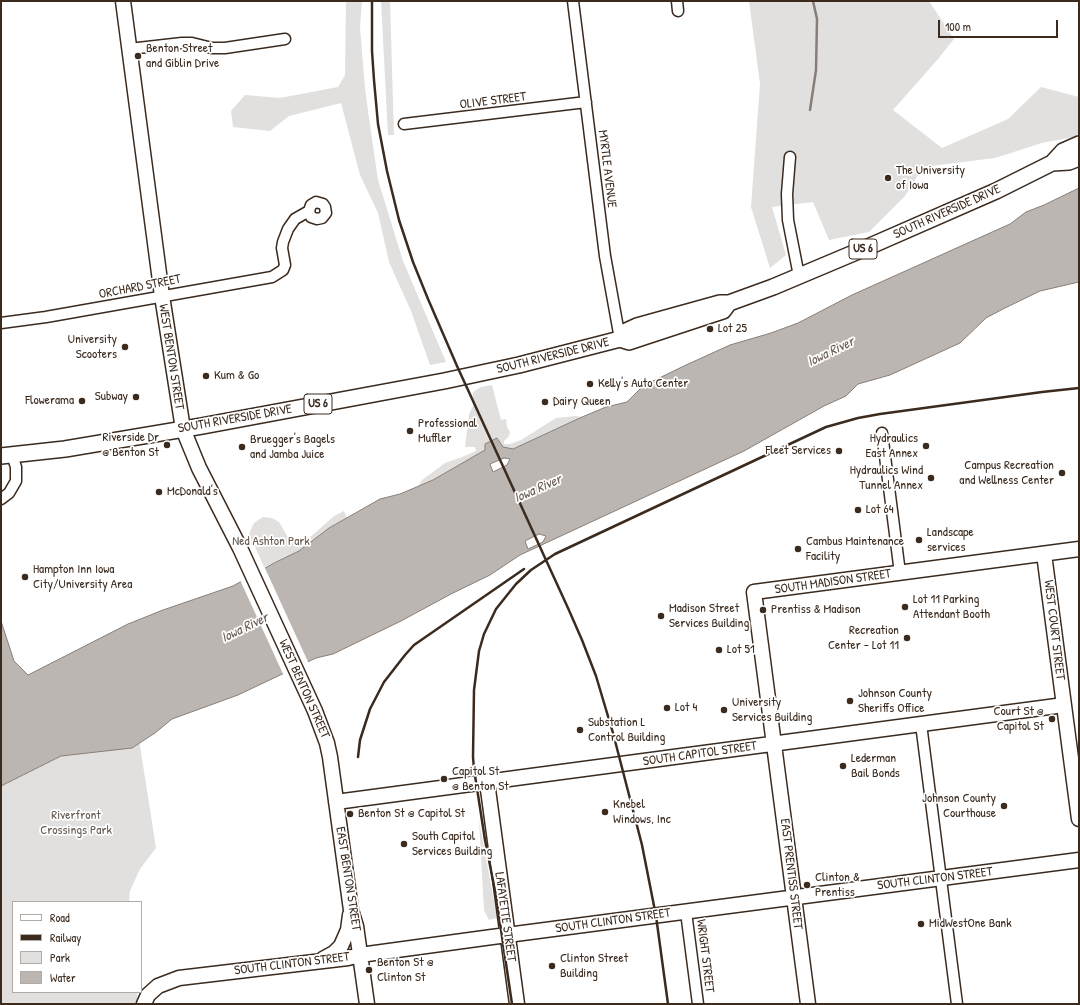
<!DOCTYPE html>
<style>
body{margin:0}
#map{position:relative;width:1080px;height:1005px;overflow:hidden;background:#fff;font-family:"Patrick Hand",sans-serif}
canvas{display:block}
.frame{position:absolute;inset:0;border:2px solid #3b2a1e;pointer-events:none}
.legend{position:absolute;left:12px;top:901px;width:130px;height:92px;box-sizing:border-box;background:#fff;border:1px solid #b1aaa5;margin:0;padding:5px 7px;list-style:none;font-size:12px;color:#3b2a1e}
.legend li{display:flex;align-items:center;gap:8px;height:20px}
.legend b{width:20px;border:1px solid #b1aaa5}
.scale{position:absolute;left:938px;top:20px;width:120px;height:18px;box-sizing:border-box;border:2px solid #3b2a1e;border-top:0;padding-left:5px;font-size:12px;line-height:14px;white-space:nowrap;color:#3b2a1e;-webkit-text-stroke:3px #fff;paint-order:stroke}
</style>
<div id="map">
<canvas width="1080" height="1005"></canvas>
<div class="frame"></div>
<ul class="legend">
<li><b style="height:5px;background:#fff"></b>Road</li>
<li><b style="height:5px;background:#3b2a1e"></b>Railway</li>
<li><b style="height:11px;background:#e2e0de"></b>Park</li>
<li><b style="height:11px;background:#bcb6b3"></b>Water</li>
</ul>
<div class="scale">100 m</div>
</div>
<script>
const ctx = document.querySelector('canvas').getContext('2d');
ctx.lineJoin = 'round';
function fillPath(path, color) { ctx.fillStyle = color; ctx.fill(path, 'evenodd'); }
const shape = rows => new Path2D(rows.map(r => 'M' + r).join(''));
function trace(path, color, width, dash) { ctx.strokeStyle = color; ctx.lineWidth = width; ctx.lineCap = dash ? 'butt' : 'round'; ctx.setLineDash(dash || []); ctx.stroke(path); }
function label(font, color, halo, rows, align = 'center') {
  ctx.font = font + ' "Patrick Hand",sans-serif'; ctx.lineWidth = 3.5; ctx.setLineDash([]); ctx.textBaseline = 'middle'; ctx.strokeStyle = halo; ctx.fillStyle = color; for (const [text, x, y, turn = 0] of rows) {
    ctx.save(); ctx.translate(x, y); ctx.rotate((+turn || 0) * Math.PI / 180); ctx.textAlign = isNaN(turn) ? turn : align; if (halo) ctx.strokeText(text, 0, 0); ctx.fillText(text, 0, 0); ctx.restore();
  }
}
fillPath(shape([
 [346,1,362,1,360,27,365,88,368,111,378,180,403,261,446,362,430,365,411,311,389,262,378,213,360,175,341,103,289,116,270,131,233,127,231,111,245,95,280,98,338,87,345,75],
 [381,1,390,1,394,135,388,135],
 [749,1,929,1,954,39,938,59,893,110,942,148,1008,119,1041,87,1079,97,1079,136,1042,143,995,158,923,167,905,196,869,232,829,240,813,202,772,207,786,255,770,268,751,207,760,84],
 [492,385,501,420,506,419,507,427,510,432,509,436,504,441,504,444,510,444,521,440,556,418,576,416,582,417,513,449,503,448,498,438,485,444,485,450,433,480,418,486,422,480,445,463,462,457,476,451,475,447,465,447,469,414,473,406,473,392,481,387],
 [344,511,347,518,329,528,299,551,264,567,253,542,252,543,249,534,254,523,263,517,272,518,279,522,289,539,294,542,296,545,308,539,334,516],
 [138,733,156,848,140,869,130,891,129,902,13,902,13,992,137,992,138,1004,1,1004,1,773],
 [479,820,497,918,489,920,484,910]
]), '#e2e0de');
const water = shape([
 [1079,188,1079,282,1040,291,1003,309,986,318,960,343,890,375,858,384,846,396,824,406,744,451,520,555,490,575,451,594,401,621,333,654,316,658,238,695,172,719,155,733,132,748,61,756,1,786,1,621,14,661,28,675,128,624,163,610,233,586,274,563,299,551,329,528,380,499,400,494,433,480,485,450,485,444,497,438,503,447,513,449,582,417,606,407,627,402,640,389,651,382,686,365,730,345,771,333,798,323,852,295,1010,224,1026,212,1044,205,1079,188],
 [504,458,510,459,507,465,493,472,490,464,504,458],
 [539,534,546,536,543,542,528,549,525,541,539,534]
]);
fillPath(water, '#bcb6b3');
trace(water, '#887e77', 1);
fillPath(shape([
 [264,566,309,664,284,676,240,580]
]), '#fff');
trace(shape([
 [810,110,816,70,817,19,813,1]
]), '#887e77', 2.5);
const street = shape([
 [573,1,605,256,620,339],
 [677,1,678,11],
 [129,49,182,43,192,43,212,48,225,48,285,39],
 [404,124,586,102],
 [790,157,787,194,788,220,799,276],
 [1,323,46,317,272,277,283,270,285,265,282,248,283,242,288,229,295,219,309,211,311,205,316,202,323,204,325,207,326,213,322,218,317,219,311,217,309,211],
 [882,433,900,573],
 [1,499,9,493,16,481,16,467,12,455],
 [921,724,957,1004],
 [686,912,698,1004]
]);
const secondary = shape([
 [123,1,162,296,183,429,199,468,240,548,315,711,327,743,330,757,351,910,356,926,367,1004],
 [1044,554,1079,819],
 [487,782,517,1004],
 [336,802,1064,705],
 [323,959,334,953,341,946,348,930,350,915],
 [144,1004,148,995,158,986,179,978,348,958,360,955,492,937,1079,860],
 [808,1004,754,592,1079,549]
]);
const primary = shape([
 [1052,163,1069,162,1079,158],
 [620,339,624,332,637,326,720,303,729,303,773,287,868,247,996,191,1052,163,1063,151,1079,144],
 [1,456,65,449,202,426,444,381,519,365,620,339,629,342,641,338,723,311,729,303]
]);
trace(street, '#3b2a1e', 13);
trace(secondary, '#3b2a1e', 17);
trace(primary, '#3b2a1e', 18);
trace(street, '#fff', 10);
trace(secondary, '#fff', 14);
trace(primary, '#fff', 15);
trace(shape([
 [372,1,372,51,374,80,378,124,387,171,399,220,413,262,428,299,457,366,568,608,582,640,596,676,613,733,642,845,656,916,668,1004],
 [358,757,360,740,370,709,384,682,405,655,414,645,524,569],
 [512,1004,496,896,485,840,474,769,473,757,474,690,479,651,484,634,496,609,516,584,531,570,555,554,826,427,858,418,880,414,1042,392,1079,388]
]), '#3b2a1e', 2.5);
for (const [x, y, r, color] of [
 [138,56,4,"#3b2a1e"],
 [888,178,4,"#3b2a1e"],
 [710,329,4,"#3b2a1e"],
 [125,347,4,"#3b2a1e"],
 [206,376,4,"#3b2a1e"],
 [590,384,4,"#3b2a1e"],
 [136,397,4,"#3b2a1e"],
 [82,401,4,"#3b2a1e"],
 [545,402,4,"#3b2a1e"],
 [410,431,4,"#3b2a1e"],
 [167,445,4,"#3b2a1e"],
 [926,446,4,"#3b2a1e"],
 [242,447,4,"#3b2a1e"],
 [839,451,4,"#3b2a1e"],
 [1062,473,4,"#3b2a1e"],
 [931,478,4,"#3b2a1e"],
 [159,492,4,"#3b2a1e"],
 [858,510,4,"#3b2a1e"],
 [919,540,4,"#3b2a1e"],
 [798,549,4,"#3b2a1e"],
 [25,577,4,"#3b2a1e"],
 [905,607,4,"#3b2a1e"],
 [763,610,4,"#3b2a1e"],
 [661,616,4,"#3b2a1e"],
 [907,638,4,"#3b2a1e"],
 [719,650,4,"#3b2a1e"],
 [850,701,4,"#3b2a1e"],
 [667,708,4,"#3b2a1e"],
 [724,710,4,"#3b2a1e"],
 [1052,719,4,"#3b2a1e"],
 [580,730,4,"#3b2a1e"],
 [843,766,4,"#3b2a1e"],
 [444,779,4,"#3b2a1e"],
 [1004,806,4,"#3b2a1e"],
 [605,812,4,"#3b2a1e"],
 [350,814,4,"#3b2a1e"],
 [404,844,4,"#3b2a1e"],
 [807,885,4,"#3b2a1e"],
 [921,924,4,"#3b2a1e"],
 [552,966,4,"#3b2a1e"],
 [369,970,4,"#3b2a1e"]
]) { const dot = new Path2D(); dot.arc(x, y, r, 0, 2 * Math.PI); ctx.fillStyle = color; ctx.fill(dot); trace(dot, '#fff', 1.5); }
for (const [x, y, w] of [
 [863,249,28],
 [318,404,28]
]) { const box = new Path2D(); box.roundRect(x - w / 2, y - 10, w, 20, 3); ctx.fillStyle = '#fff'; ctx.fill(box); trace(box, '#3b2a1e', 1); }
label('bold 12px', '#3b2a1e', null, [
 ["US 6",863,249],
 ["US 6",318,404]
]);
label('13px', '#3b2a1e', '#fff', [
 ["Benton Street",146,49],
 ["and Giblin Drive",146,64],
 ["The University",896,171],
 ["of Iowa",896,186],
 ["Lot 25",718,329],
 ["University",117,340,"right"],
 ["Scooters",117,355,"right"],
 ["Kum & Go",214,376],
 ["Kelly's Auto Center",598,384],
 ["Subway",128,397,"right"],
 ["Flowerama",74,401,"right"],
 ["Dairy Queen",553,402],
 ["Professional",418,424],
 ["Muffler",418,439],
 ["Riverside Dr",159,438,"right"],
 ["@ Benton St",159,453,"right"],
 ["Hydraulics",918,439,"right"],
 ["East Annex",918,454,"right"],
 ["Bruegger's Bagels",250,440],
 ["and Jamba Juice",250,455],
 ["Fleet Services",831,451,"right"],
 ["Campus Recreation",1054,466,"right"],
 ["and Wellness Center",1054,481,"right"],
 ["Hydraulics Wind",923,471,"right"],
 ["Tunnel Annex",923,486,"right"],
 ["McDonald's",167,492],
 ["Lot 64",866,510],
 ["Landscape",927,533],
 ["services",927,548],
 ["Cambus Maintenance",806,542],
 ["Facility",806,557],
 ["Hampton Inn Iowa",33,570],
 ["City/University Area",33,585],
 ["Lot 11 Parking",913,600],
 ["Attendant Booth",913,615],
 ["Madison Street",669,609],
 ["Services Building",669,624],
 ["Prentiss & Madison",771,610],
 ["Recreation",899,631,"right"],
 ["Center - Lot 11",899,646,"right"],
 ["Lot 51",727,650],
 ["Johnson County",858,694],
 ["Sheriffs Office",858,709],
 ["University",732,703],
 ["Services Building",732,718],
 ["Lot 4",675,708],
 ["Court St @",1044,712,"right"],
 ["Capitol St",1044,727,"right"],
 ["Substation L",588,723],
 ["Control Building",588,738],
 ["Lederman",851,759],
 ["Bail Bonds",851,774],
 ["Capitol St",452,772],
 ["@ Benton St",452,787],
 ["Johnson County",996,799,"right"],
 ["Courthouse",996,814,"right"],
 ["Knebel",613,805],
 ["Windows, Inc",613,820],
 ["Benton St @ Capitol St",358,814],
 ["South Capitol",412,837],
 ["Services Building",412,852],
 ["Clinton &",815,878],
 ["Prentiss",815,893],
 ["MidWestOne Bank",929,924],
 ["Clinton Street",560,959],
 ["Building",560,974],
 ["Benton St @",377,963],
 ["Clinton St",377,978]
], 'left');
label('13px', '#3b2a1e', '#fff', [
 ["OLIVE STREET",493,101,-7],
 ["MYRTLE AVENUE",607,169,83],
 ["SOUTH RIVERSIDE DRIVE",947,212,-24],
 ["ORCHARD STREET",140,287,-11],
 ["SOUTH RIVERSIDE DRIVE",553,356,-14],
 ["WEST BENTON STREET",171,357,81],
 ["SOUTH RIVERSIDE DRIVE",235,419,-10],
 ["SOUTH MADISON STREET",833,582,-8],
 ["WEST COURT STREET",1054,630,83],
 ["WEST BENTON STREET",304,689,66],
 ["SOUTH CAPITOL STREET",700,754,-8],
 ["EAST PRENTISS STREET",791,874,83],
 ["EAST BENTON STREET",348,879,81],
 ["SOUTH CLINTON STREET",935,879,-7],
 ["LAFAYETTE STREET",505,917,82],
 ["SOUTH CLINTON STREET",613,921,-8],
 ["WRIGHT STREET",705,956,83],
 ["SOUTH CLINTON STREET",292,964,-7]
]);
label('13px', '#65584e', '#fff', [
 ["Ned Ashton Park",271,542],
 ["Riverfront",76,816],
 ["Crossings Park",76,831]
]);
label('italic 14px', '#685b52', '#fff', [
 ["Iowa River",831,352,-26],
 ["Iowa River",538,489,-24],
 ["Iowa River",245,628,-26]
]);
</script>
